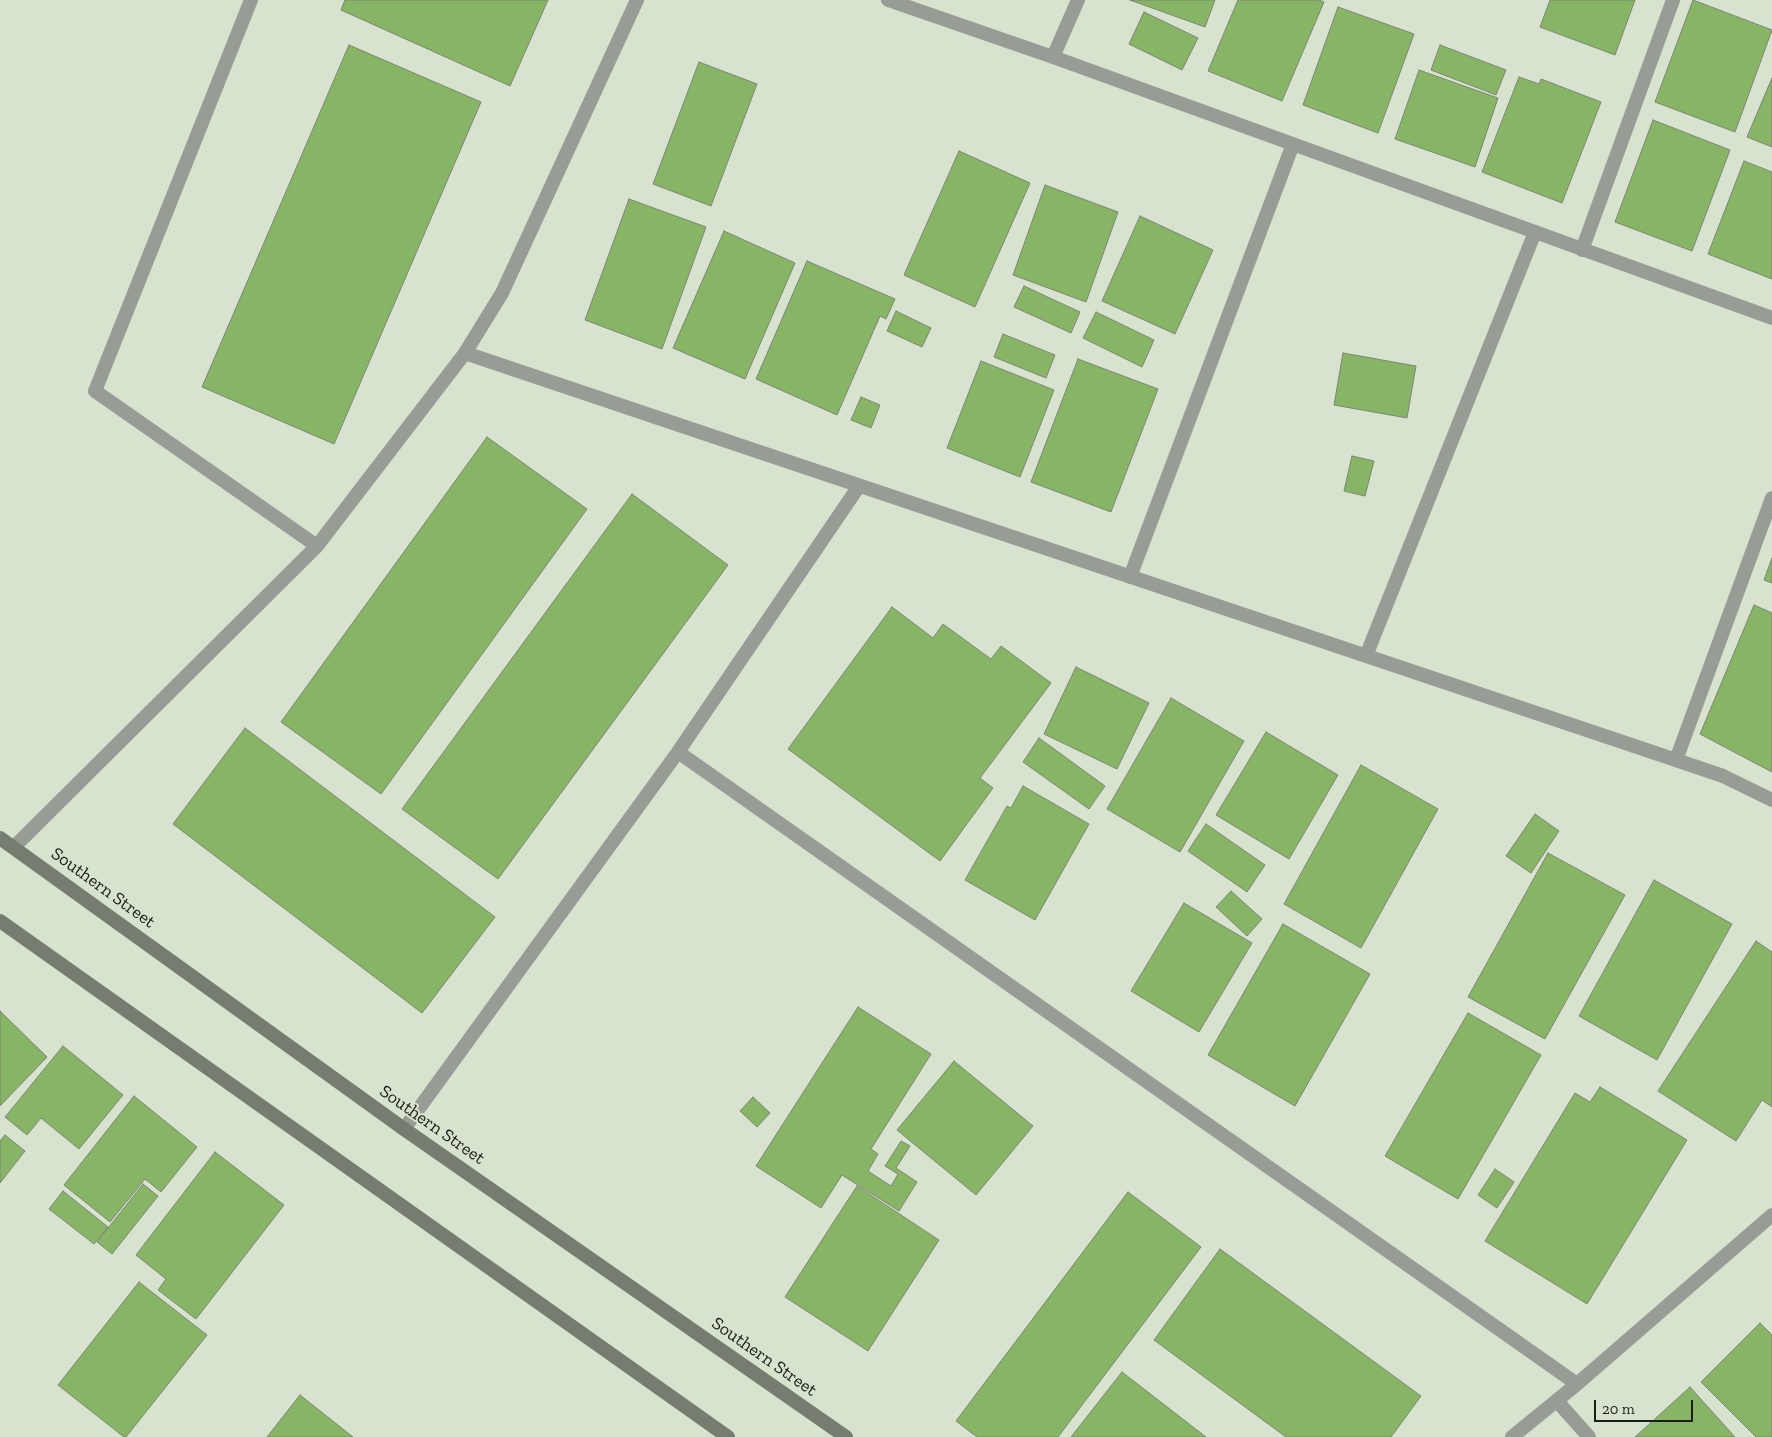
<!DOCTYPE html>
<style>
body{margin:0}
#map{position:relative;width:1772px;height:1437px;overflow:hidden;background:#d7e3cf;font-family:"Zilla Slab",serif}
canvas{display:block}
.scale{position:absolute;left:1594px;top:1400px;width:99px;height:22px;box-sizing:border-box;border:2px solid #1a1e18;border-top:0;padding-left:6px;font-size:15px;line-height:18px;white-space:nowrap;color:#1a1e18;-webkit-text-stroke:4px #d7e3cf;paint-order:stroke}
</style>
<div id="map">
<canvas width="1772" height="1437"></canvas>
<div class="scale">20 m</div>
</div>
<script>
const ctx = document.querySelector('canvas').getContext('2d');
ctx.lineJoin = 'round';
function fillPath(path, color) { ctx.fillStyle = color; ctx.fill(path, 'evenodd'); }
const shape = rows => new Path2D(rows.map(r => 'M' + r).join(''));
function trace(path, color, width, dash) { ctx.strokeStyle = color; ctx.lineWidth = width; ctx.lineCap = dash ? 'butt' : 'round'; ctx.setLineDash(dash || []); ctx.stroke(path); }
function label(font, color, halo, rows, align = 'center') {
  ctx.font = font + ' "Zilla Slab",serif'; ctx.lineWidth = 4; ctx.setLineDash([]); ctx.textBaseline = 'middle'; ctx.strokeStyle = halo; ctx.fillStyle = color; for (const [text, x, y, turn = 0] of rows) {
    ctx.save(); ctx.translate(x, y); ctx.rotate((+turn || 0) * Math.PI / 180); ctx.textAlign = isNaN(turn) ? turn : align; if (halo) ctx.strokeText(text, 0, 0); ctx.fillText(text, 0, 0); ctx.restore();
  }
}
const building = shape([
 [345,0,548,0,510,86,341,10,345,0],
 [1130,0,1215,0,1205,27,1130,0],
 [1238,0,1319,0,1324,2,1282,101,1208,71,1238,0],
 [1550,0,1635,0,1615,55,1540,27,1550,0],
 [1693,0,1772,30,1735,132,1655,102,1693,0],
 [1338,7,1414,34,1378,133,1303,105,1338,7],
 [1144,12,1198,38,1182,70,1129,44,1144,12],
 [349,45,481,102,334,444,202,387,349,45],
 [1440,45,1506,70,1496,95,1431,70,1440,45],
 [699,62,757,84,711,206,653,184,699,62],
 [1419,70,1498,98,1475,167,1395,139,1419,70],
 [1519,77,1539,84,1541,79,1601,102,1562,203,1482,172,1519,77],
 [1772,78,1772,147,1747,137,1772,78],
 [1653,120,1730,150,1692,251,1615,222,1653,120],
 [959,151,1030,183,975,307,904,275,959,151],
 [1744,161,1772,172,1772,279,1708,254,1744,161],
 [1045,185,1118,212,1086,302,1013,275,1045,185],
 [629,199,706,227,662,349,585,320,629,199],
 [1140,216,1213,250,1175,334,1102,301,1140,216],
 [724,231,795,263,745,379,673,348,724,231],
 [807,261,895,299,886,319,880,316,837,415,756,379,807,261],
 [1024,286,1080,312,1071,333,1014,307,1024,286],
 [896,311,931,328,922,347,887,331,896,311],
 [1096,312,1154,340,1142,367,1083,338,1096,312],
 [1003,334,1055,355,1046,378,994,357,1003,334],
 [1343,353,1416,366,1407,418,1334,405,1343,353],
 [1078,359,1158,389,1111,512,1031,482,1078,359],
 [981,361,1054,390,1020,477,947,448,981,361],
 [861,397,880,405,871,428,851,420,861,397],
 [487,437,587,509,381,794,281,722,487,437],
 [1352,456,1374,461,1365,496,1344,491,1352,456],
 [632,494,728,565,498,879,402,809,632,494],
 [1772,558,1772,583,1764,580,1772,558],
 [1754,605,1772,613,1772,772,1700,734,1754,605],
 [892,607,933,638,943,624,991,659,1001,646,1051,683,980,778,993,788,940,861,788,749,892,607],
 [1076,667,1149,703,1117,769,1044,734,1076,667],
 [1171,698,1244,741,1180,852,1107,809,1171,698],
 [245,728,495,917,422,1013,173,824,245,728],
 [1266,732,1338,775,1289,859,1216,815,1266,732],
 [1039,738,1105,786,1089,809,1023,762,1039,738],
 [1361,765,1438,809,1361,948,1284,904,1361,765],
 [1023,786,1089,824,1035,920,965,880,1007,806,1011,808,1023,786],
 [1535,814,1559,831,1531,873,1506,856,1535,814],
 [1206,824,1265,865,1247,892,1188,851,1206,824],
 [1548,853,1625,895,1545,1039,1468,997,1548,853],
 [1654,880,1732,924,1657,1060,1579,1016,1654,880],
 [1231,891,1262,919,1247,936,1216,907,1231,891],
 [1184,903,1252,943,1199,1032,1131,991,1184,903],
 [1283,924,1370,974,1295,1106,1208,1055,1283,924],
 [1756,941,1772,952,1772,1107,1762,1100,1736,1141,1658,1091,1756,941],
 [858,1007,931,1054,871,1149,878,1154,868,1171,891,1186,898,1174,885,1166,901,1141,910,1146,896,1168,917,1182,899,1211,842,1175,821,1208,756,1166,858,1007],
 [0,1011,47,1057,0,1106,0,1011],
 [1468,1013,1541,1055,1458,1199,1385,1156,1468,1013],
 [63,1046,123,1095,79,1149,41,1118,27,1135,5,1117,63,1046],
 [954,1061,1033,1126,976,1195,897,1130,954,1061],
 [1600,1087,1687,1140,1587,1304,1485,1241,1575,1093,1590,1102,1600,1087],
 [134,1096,197,1147,161,1192,145,1179,110,1222,64,1185,134,1096],
 [753,1097,770,1113,757,1127,740,1111,753,1097],
 [5,1135,25,1151,0,1183,0,1141,5,1135],
 [215,1152,284,1205,196,1319,158,1290,166,1279,136,1255,215,1152],
 [1495,1169,1514,1182,1497,1208,1478,1195,1495,1169],
 [143,1184,158,1196,112,1254,97,1242,143,1184],
 [857,1186,939,1240,868,1351,785,1297,857,1186],
 [63,1191,108,1227,94,1244,49,1209,63,1191],
 [1128,1192,1201,1247,1058,1437,977,1437,956,1421,1128,1192],
 [1220,1249,1421,1396,1391,1437,1286,1437,1154,1340,1220,1249],
 [139,1282,207,1335,126,1437,124,1437,58,1385,139,1282],
 [1760,1323,1772,1335,1772,1437,1756,1437,1701,1382,1760,1323],
 [1122,1372,1206,1437,1071,1437,1122,1372],
 [1690,1387,1735,1437,1635,1437,1690,1387],
 [300,1395,353,1437,267,1437,300,1395]
]);
fillPath(building, '#88b565');
trace(building, '#7b8674', 1);
trace(shape([
 [251,0,95,391,317,546],
 [888,0,1053,57,1772,318],
 [1053,57,1078,0],
 [1582,250,1673,0],
 [465,353,1676,760,1723,776,1772,800],
 [1130,577,1293,144],
 [1366,656,1535,232],
 [678,752,1577,1384],
 [1676,760,1772,498],
 [14,847,317,546,465,353,502,293,637,0],
 [404,1129,678,752,859,486],
 [1557,1401,1589,1437],
 [1512,1437,1577,1384,1772,1215]
]), '#979c94', 14);
trace(shape([
 [0,838,404,1129,846,1437],
 [0,921,728,1437]
]), '#757d71', 14);
label('18px', '#1a1e18', '#d7e3cf', [
 ["Southern Street",103,888,36],
 ["Southern Street",432,1125,35],
 ["Southern Street",764,1357,35]
]);
</script>
